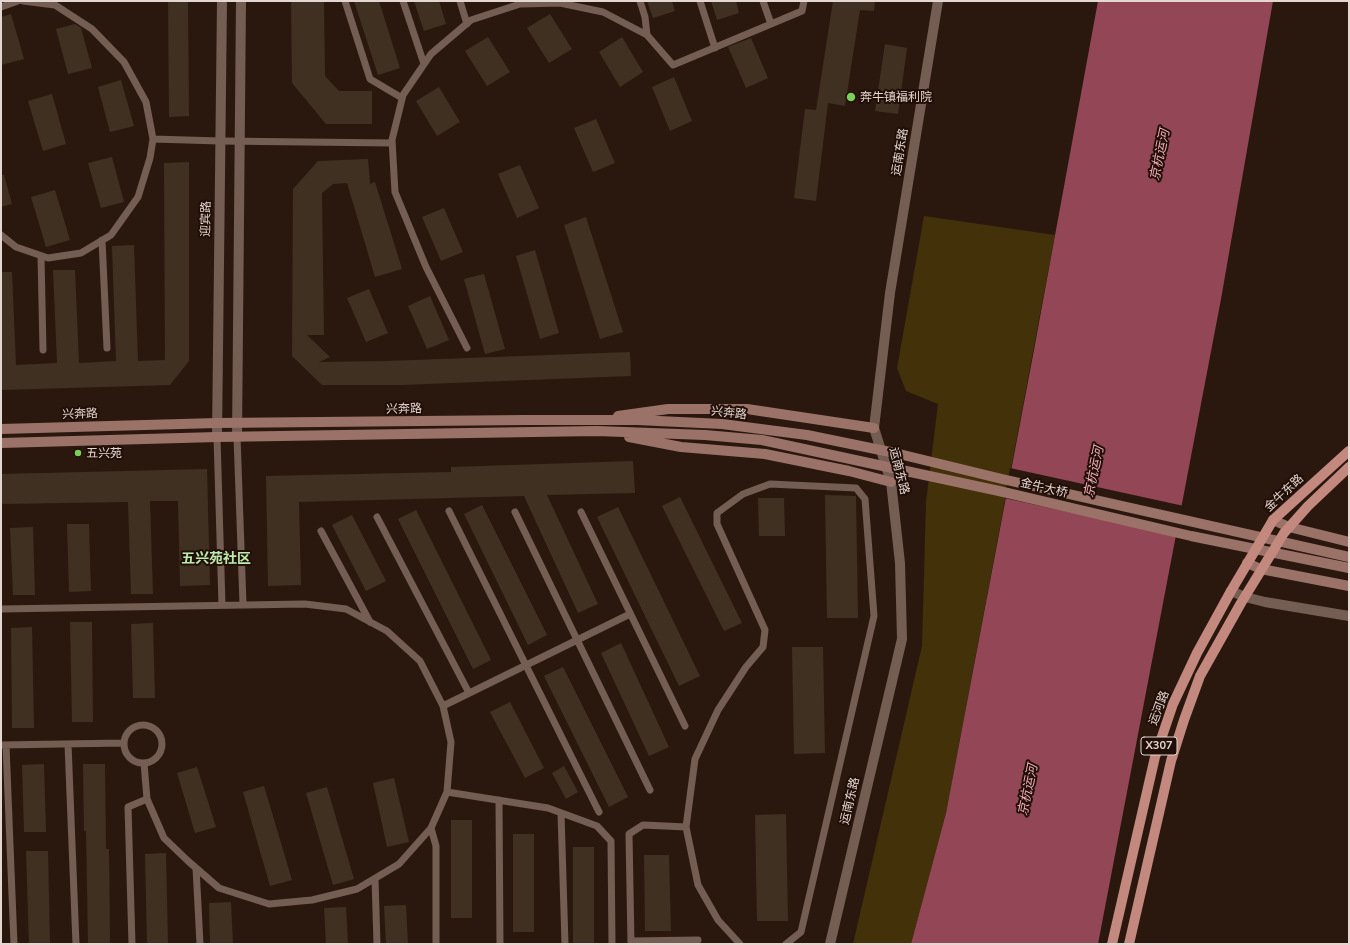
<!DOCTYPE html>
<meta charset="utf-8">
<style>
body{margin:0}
#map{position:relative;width:1350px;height:945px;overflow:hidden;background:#2a180f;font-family:Mulish,sans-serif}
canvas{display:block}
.frame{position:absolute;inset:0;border:2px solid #e4d6d0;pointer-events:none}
</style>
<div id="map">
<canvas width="1350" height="945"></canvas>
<div class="frame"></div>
</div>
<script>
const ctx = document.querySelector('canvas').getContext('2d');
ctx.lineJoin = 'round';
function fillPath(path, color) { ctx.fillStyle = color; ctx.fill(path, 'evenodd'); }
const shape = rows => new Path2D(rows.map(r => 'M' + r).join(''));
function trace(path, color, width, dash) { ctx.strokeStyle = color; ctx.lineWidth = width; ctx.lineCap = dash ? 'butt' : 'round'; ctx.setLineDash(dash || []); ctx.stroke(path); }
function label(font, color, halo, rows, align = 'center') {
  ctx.font = font + ' Mulish,"Noto Sans SC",sans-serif'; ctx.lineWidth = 4; ctx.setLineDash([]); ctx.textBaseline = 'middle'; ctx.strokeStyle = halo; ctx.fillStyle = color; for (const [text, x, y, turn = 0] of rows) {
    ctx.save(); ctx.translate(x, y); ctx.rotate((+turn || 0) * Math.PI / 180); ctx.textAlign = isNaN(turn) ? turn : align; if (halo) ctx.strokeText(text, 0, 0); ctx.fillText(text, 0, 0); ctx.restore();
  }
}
fillPath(shape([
 [924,216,1055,235,946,813,911,944,853,944,922,646,926,502,938,404,906,391,897,368]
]), '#43310a');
fillPath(shape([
 [1098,1,1273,1,1221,299,1098,944,911,944,946,813,1034,350]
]), '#934756');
fillPath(shape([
 [1010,468,1184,506,1178,536,1004,498]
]), '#2a180f');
fillPath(shape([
 [168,1,188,1,189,116,169,117],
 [291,1,324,1,325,76,339,91,372,91,372,124,326,124,292,83],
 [354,1,379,1,400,68,378,75],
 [414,1,439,1,446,24,424,31],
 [647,1,672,1,675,11,653,18],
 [711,1,736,1,739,13,717,20],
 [833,1,875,1,874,11,860,10,845,106,828,103,816,201,794,198,805,109,816,110],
 [11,14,24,59,1,65,1,17],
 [550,14,572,49,549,63,527,28],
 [75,24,81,28,92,68,68,74,56,29],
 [488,37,510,72,487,86,465,51],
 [622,37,643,72,620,87,599,52],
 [751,38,768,78,746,88,728,47],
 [885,44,907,48,898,114,875,111],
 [674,77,692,121,670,131,652,87],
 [121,80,134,126,110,132,98,87],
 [439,87,460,122,437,136,416,101],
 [52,94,66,144,43,151,28,101],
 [596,119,615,163,593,172,574,128],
 [112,157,124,202,101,208,88,163],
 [368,159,370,184,375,182,402,269,375,277,347,183,333,184,322,193,324,335,307,335,330,357,319,362,387,361,630,352,631,376,402,385,322,385,292,356,293,189,318,161],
 [189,162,189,361,170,385,1,390,1,272,12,272,16,365,57,363,53,270,75,270,79,363,116,361,112,246,134,245,138,361,165,360,164,163],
 [520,165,539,208,517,218,498,174],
 [1,175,4,175,12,204,1,207],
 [55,190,70,240,46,247,31,197],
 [444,208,463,252,441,261,422,217],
 [586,217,623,332,600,339,564,225],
 [535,250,559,333,540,339,516,256],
 [484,274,505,349,485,354,464,279],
 [369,289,388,333,366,342,347,298],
 [430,296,449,340,427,349,408,306],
 [633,461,635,493,547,495,598,604,578,613,524,496,299,502,301,585,268,586,266,476,451,472,451,467],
 [207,469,210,585,180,586,178,501,150,501,153,594,131,594,128,502,1,504,1,474],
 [825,495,856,496,858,618,827,618],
 [680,497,742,623,724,631,662,506],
 [758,498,784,498,785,536,759,536],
 [482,505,547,635,528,645,464,514],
 [618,507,700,676,679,686,597,517],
 [416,510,491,660,473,669,398,519],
 [352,515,386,581,366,591,332,525],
 [67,524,89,524,91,591,69,592],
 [33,527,35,595,13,595,10,528],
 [70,622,92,622,93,722,72,722],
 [153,623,155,698,133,698,131,624],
 [32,627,34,728,12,728,11,628],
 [621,643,669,747,649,756,601,653],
 [792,647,823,647,825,753,794,754],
 [563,667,628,797,609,807,544,676],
 [510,702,544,768,525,778,490,712],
 [44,764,46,832,24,832,22,765],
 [83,764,105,764,106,849,109,849,110,944,88,944,86,831,84,831],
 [564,766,578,792,566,799,552,773],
 [197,767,216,827,195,833,177,773],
 [394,778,409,842,387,847,373,783],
 [264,786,292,880,270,886,243,792],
 [327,787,354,879,333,885,306,793],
 [786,814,788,921,757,921,755,815],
 [451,820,472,820,472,918,451,918],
 [513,834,534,834,534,932,513,932],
 [573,847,594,847,594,944,573,944],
 [26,851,48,851,50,944,29,944],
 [166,853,168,944,147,944,145,854],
 [644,855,669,855,671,931,645,931],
 [231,902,233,944,210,944,209,903],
 [406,905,408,944,386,944,384,906],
 [346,907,348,944,326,944,324,908]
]), '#403021');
trace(shape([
 [345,1,370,79,402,98],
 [403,1,424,64],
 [460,1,467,24],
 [640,1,645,17,647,35],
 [700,1,715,48],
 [763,1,771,24],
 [1,7,18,1],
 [153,139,220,141,392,143],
 [1,235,16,247,48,258,81,253,111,235,138,197,150,158,153,139,146,102,124,62,92,29,55,5,23,1],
 [102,240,107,348],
 [41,256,43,350],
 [467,348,426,267,395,192,392,140,403,95,431,54,471,20,520,4,560,3,603,12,647,35,673,65,802,11,804,1],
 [217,437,222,605],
 [237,437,243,604],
 [449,511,599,812],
 [515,512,650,790],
 [581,512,685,726],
 [377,517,469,693],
 [321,531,370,622],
 [1,609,305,604,346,609,387,631,420,661,443,706,451,742,447,792,431,828,399,864,357,889,312,900,269,904,219,888,188,861,164,838,147,799,144,763],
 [443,706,630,614],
 '124 744a19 19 0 1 1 38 0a19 19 0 1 1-38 0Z',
 [68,744,76,944],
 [1,745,124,743],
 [6,745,14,944],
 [447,792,548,808,597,826,611,841,612,944],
 [499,800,500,944],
 [561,813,565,944],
 [431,828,436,846,436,944],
 [196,868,200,944],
 [375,879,377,944],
 [631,941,698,940],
 [132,944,128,807,147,799],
 [631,944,629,834,643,825,686,827],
 [740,944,718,920,698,885,686,827,695,759,718,710,746,667,763,647,765,630,717,524,717,513,743,494,770,484,856,488,865,499,874,616,801,932,786,944]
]), '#745d53', 7);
trace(shape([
 [1231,591,1245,597,1265,602,1349,616]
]), '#745d53', 10);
trace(shape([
 [217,437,222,1],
 [237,437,241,1],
 [830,944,902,639,900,563,891,482,874,428,890,293,938,1]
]), '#745d53', 10);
trace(shape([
 [618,416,668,409,747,409,874,428],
 [1,429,217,423,525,420,637,420,722,424,807,435,895,453,1002,479,1349,557],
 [629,437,681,447,765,454,849,471,891,482],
 [1,443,217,437,597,431,705,435,762,440,999,491,1191,536,1349,568],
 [1273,520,1289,527,1349,542],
 [1247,563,1261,569,1349,586]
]), '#9b7268', 10);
trace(shape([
 [1112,944,1155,757,1173,704,1197,653,1231,591,1273,520,1349,451],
 [1129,944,1171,761,1184,720,1200,676,1241,603,1284,533,1308,506,1349,467]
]), '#c3887e', 10);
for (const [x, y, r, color] of [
 [851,97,5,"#7ad157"],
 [78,453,4,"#7ad157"]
]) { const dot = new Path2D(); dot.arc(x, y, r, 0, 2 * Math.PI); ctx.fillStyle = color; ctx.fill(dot); trace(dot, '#200e07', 1.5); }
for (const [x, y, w] of [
 [1159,746,36]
]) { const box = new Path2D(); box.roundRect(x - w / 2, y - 9, w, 18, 3); ctx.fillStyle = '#200e07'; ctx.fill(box); trace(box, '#e4d6d0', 1); }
label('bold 11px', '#e4d6d0', null, [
 ["X307",1159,746]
]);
label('12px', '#e4d6d0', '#200e07', [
 ["奔牛镇福利院",860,97],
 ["五兴苑",86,453]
], 'left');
label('12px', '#e4d6d0', '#200e07', [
 ["运南东路",900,152,-81],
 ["迎宾路",206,219,-89],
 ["兴奔路",404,409,-1],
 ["兴奔路",729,413,6],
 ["兴奔路",80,414,-2],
 ["运南东路",899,471,76],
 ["金牛大桥",1044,488,13],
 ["金牛东路",1284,493,-43],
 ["运河路",1159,708,-69],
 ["运南东路",850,801,-77]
]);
label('italic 13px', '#f3afba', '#200e07', [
 ["京杭运河",1160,155,-78],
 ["京杭运河",1094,472,-78],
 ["京杭运河",1028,790,-78]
]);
label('bold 14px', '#bcecab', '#200e07', [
 ["五兴苑社区",216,559]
]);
</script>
